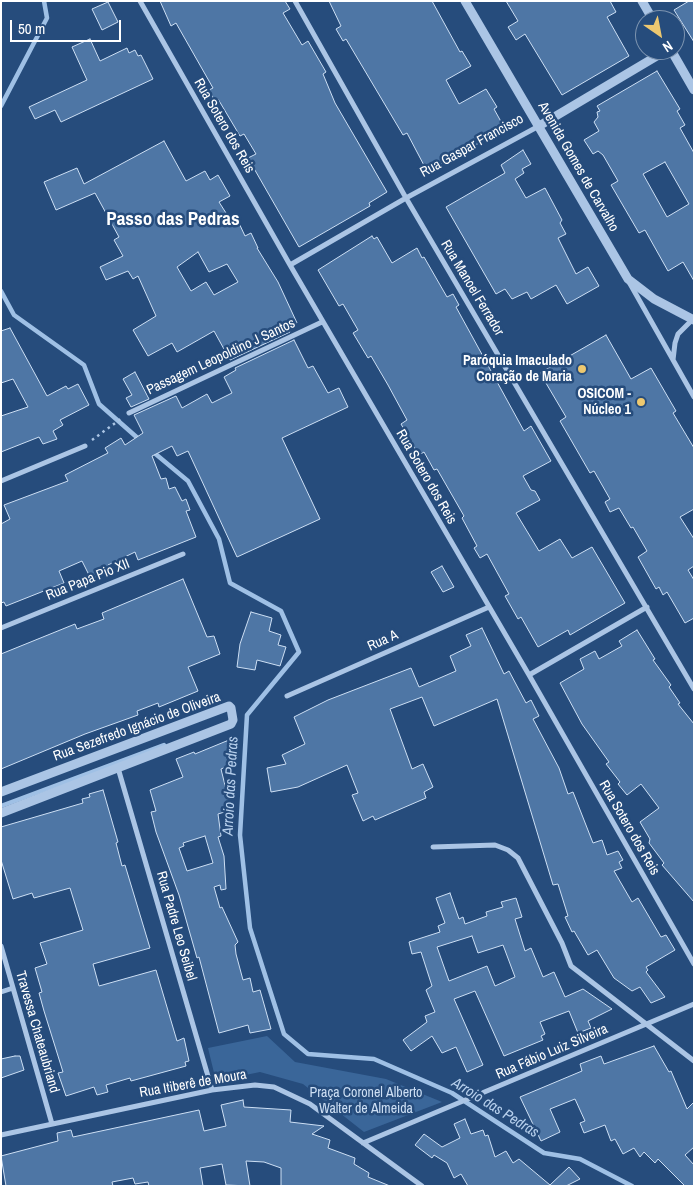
<!DOCTYPE html>
<meta charset="utf-8">
<style>
body{margin:0}
#map{position:relative;width:695px;height:1187px;overflow:hidden;background:#264c7c;font-family:"Archivo Narrow",sans-serif}
canvas{display:block}
.frame{position:absolute;inset:0;border:2px solid #fff;pointer-events:none}
.north{position:absolute;left:635px;top:10px;width:50px;height:50px;box-sizing:border-box;background:#264c7c;border:1px solid #7d94b0;border-radius:50%;rotate:147deg;font-size:14px;font-weight:700;line-height:20px;text-align:center;color:#fff}
.north::after{content:'';display:block;margin:auto;width:18px;height:22px;background:#edc870;clip-path:polygon(50% 0,100% 100%,50% 72%,0 100%)}
.scale{position:absolute;left:10px;top:20px;width:111px;height:22px;box-sizing:border-box;border:2px solid #fff;border-top:0;padding-left:6px;font-size:15px;line-height:18px;white-space:nowrap;color:#fff;-webkit-text-stroke:4px #264c7c;paint-order:stroke}
</style>
<div id="map">
<canvas width="695" height="1187"></canvas>
<div class="frame"></div>
<div class="north">N</div>
<div class="scale">50 m</div>
</div>
<script>
const ctx = document.querySelector('canvas').getContext('2d');
ctx.lineJoin = 'round';
function fillPath(path, color) { ctx.fillStyle = color; ctx.fill(path, 'evenodd'); }
const shape = rows => new Path2D(rows.map(r => 'M' + r).join(''));
function trace(path, color, width, dash) { ctx.strokeStyle = color; ctx.lineWidth = width; ctx.lineCap = dash ? 'butt' : 'round'; ctx.setLineDash(dash || []); ctx.stroke(path); }
function label(font, color, halo, rows, align = 'center') {
  ctx.font = font + ' "Archivo Narrow",sans-serif'; ctx.lineWidth = 5; ctx.setLineDash([]); ctx.textBaseline = 'middle'; ctx.strokeStyle = halo; ctx.fillStyle = color; for (const [text, x, y, turn = 0] of rows) {
    ctx.save(); ctx.translate(x, y); ctx.rotate((+turn || 0) * Math.PI / 180); ctx.textAlign = isNaN(turn) ? turn : align; if (halo) ctx.strokeText(text, 0, 0); ctx.fillText(text, 0, 0); ctx.restore();
  }
}
fillPath(shape([
 [267,1036,295,1062,386,1079,442,1102,364,1132,303,1084,260,1072,216,1081,208,1048]
]), '#3a6699');
trace(shape([
 [1,106,47,18,44,1],
 [1,291,14,315,84,365,99,404,141,441],
 [152,451,188,481,219,539,230,583,281,611,299,652,247,715,240,835,250,928,284,1034,308,1054,374,1059,452,1093,544,1153,580,1159,632,1186],
 [1,806,164,745]
]), '#9fc0e5', 4.5);
const building = shape([
 [160,1,285,1,290,9,283,13,302,45,308,41,326,72,323,74,335,103,387,192,369,203,370,206,299,247,248,158,256,154,244,134,240,136,218,99,214,100,209,90,213,88,176,23,171,26,160,1],
 [329,1,432,1,460,52,462,51,471,66,446,80,459,104,486,89,497,107,494,109,504,127,493,133,494,135,427,171,407,133,403,135,346,39,343,41,336,29,341,26,329,1],
 [506,1,610,1,616,12,607,17,629,56,562,95,525,34,516,40,508,27,518,21,506,1],
 [689,1,694,1,694,42,674,10,689,1],
 [108,2,118,22,102,30,92,9,108,2],
 [90,39,100,61,127,48,129,53,135,50,138,56,141,55,153,79,61,122,55,110,35,119,29,107,87,80,72,47,90,39],
 [657,71,680,109,677,111,685,125,680,128,694,153,694,281,683,262,668,271,645,230,639,233,611,185,618,181,603,155,598,151,593,154,584,140,599,131,594,122,598,117,597,112,600,111,597,106,657,71],
 [665,162,689,204,667,217,643,174,665,162],
 [164,141,186,181,205,171,210,180,218,175,230,196,219,202,233,224,238,221,245,236,251,233,258,248,257,248,278,282,297,323,287,328,290,332,230,360,214,331,177,352,172,343,148,356,133,330,156,316,138,276,133,279,128,271,106,280,100,267,123,256,114,240,119,237,95,193,56,210,44,182,77,168,84,184,164,141],
 [198,252,209,272,227,264,238,282,214,295,206,282,191,291,177,267,198,252],
 [523,150,531,164,522,169,524,173,515,179,526,198,545,188,562,220,560,223,566,234,558,238,576,274,588,267,599,286,567,304,556,285,531,299,527,292,512,299,505,289,496,294,446,207,505,173,501,165,523,150],
 [372,236,374,239,377,237,392,263,417,248,422,258,424,257,447,297,453,294,459,305,456,307,524,431,531,426,551,461,523,476,531,490,535,491,540,500,516,513,539,551,560,539,572,558,592,547,625,603,570,635,568,630,538,647,521,617,518,619,505,596,509,594,487,554,480,558,474,548,477,546,462,518,464,516,437,469,434,470,424,452,419,455,415,449,401,424,407,420,388,385,371,356,368,358,353,333,358,330,343,304,339,306,318,270,372,236],
 [10,328,47,396,66,386,68,389,78,384,89,405,60,420,63,425,53,431,57,439,43,444,39,437,1,452,1,416,28,407,13,379,1,383,1,331,10,328],
 [606,335,631,379,651,368,676,411,673,413,694,448,694,509,680,517,694,539,694,566,688,570,694,580,694,618,685,623,667,592,663,595,659,587,656,589,638,557,647,551,633,527,631,528,619,508,610,512,605,502,610,499,594,471,590,473,560,421,566,417,540,373,606,335],
 [294,340,308,368,313,366,328,393,339,388,348,407,282,438,320,519,237,557,188,451,177,456,172,446,152,456,161,479,166,478,169,489,175,487,182,501,186,499,190,510,186,511,196,537,138,560,135,552,108,565,111,571,91,579,82,561,59,571,64,583,6,606,4,602,1,603,1,524,10,519,4,505,68,481,65,475,108,453,105,448,121,438,125,445,143,433,134,415,176,396,182,408,207,394,212,403,232,393,224,377,236,370,235,368,294,340],
 [135,372,149,399,131,407,126,398,132,395,123,379,135,372],
 [442,566,454,587,443,592,431,572,442,566],
 [183,579,207,637,214,636,220,654,188,667,198,691,159,707,158,703,137,711,138,715,85,734,1,769,1,654,75,624,77,629,104,619,102,613,183,579],
 [251,612,272,618,269,631,281,635,278,645,286,647,280,666,257,660,255,670,237,667,240,644,251,612],
 [482,628,504,674,509,671,526,703,531,700,539,716,533,719,559,768,568,794,573,792,593,843,602,840,607,855,618,851,623,860,619,862,622,868,614,871,632,902,638,898,661,937,666,935,675,950,646,967,648,970,646,972,665,997,651,1003,640,987,632,991,614,978,597,950,588,955,574,931,572,932,565,917,568,916,558,884,553,885,497,699,434,726,422,697,390,709,412,769,423,764,433,787,424,792,426,798,375,820,373,816,363,821,352,795,358,793,347,765,298,787,271,792,267,768,286,764,282,755,305,744,294,717,328,700,411,668,419,687,456,671,450,656,471,646,466,635,482,628],
 [637,630,655,659,653,660,671,685,669,687,680,703,678,704,694,724,694,902,662,865,664,863,649,843,650,839,640,822,659,808,641,784,627,795,618,784,620,782,606,764,609,762,582,724,560,683,584,669,580,659,595,651,599,659,622,646,619,641,637,630],
 [229,740,236,755,235,763,221,769,231,810,218,814,221,836,218,837,224,856,226,889,221,890,220,885,214,887,220,908,222,907,238,942,235,945,236,954,243,980,250,978,253,992,260,990,271,1029,250,1033,248,1025,219,1033,199,957,197,958,179,895,156,832,151,812,156,811,150,790,183,777,176,759,194,752,195,754,229,740],
 [205,836,213,863,187,871,179,848,184,846,183,843,205,836],
 [103,790,118,842,116,843,122,866,125,865,150,948,93,964,99,986,156,970,177,1041,184,1038,189,1061,185,1062,186,1066,131,1081,130,1078,106,1085,108,1092,97,1095,94,1087,66,1096,58,1073,63,1072,44,1011,39,993,42,992,35,968,47,964,40,943,83,930,70,888,34,898,32,893,13,899,1,860,1,827,83,803,82,799,90,797,89,794,103,790],
 [450,893,459,919,463,917,465,924,487,916,486,912,503,907,501,902,516,898,522,917,515,919,525,951,531,948,543,977,554,972,565,997,583,989,612,1009,588,1021,591,1028,578,1033,569,1011,540,1022,545,1034,541,1036,543,1040,504,1056,475,991,454,999,483,1065,467,1072,456,1047,442,1053,432,1036,411,1051,403,1040,427,1022,425,1016,435,1012,426,990,432,986,421,952,412,954,409,942,440,932,438,926,445,923,436,898,450,893],
 [472,936,478,953,503,945,515,977,495,986,487,966,449,981,437,947,472,936],
 [654,1046,669,1072,671,1071,687,1109,694,1102,694,1147,685,1155,694,1165,694,1186,685,1186,658,1159,655,1163,644,1152,640,1157,634,1148,623,1154,615,1139,611,1141,605,1125,584,1133,580,1123,585,1121,575,1099,550,1109,560,1132,541,1141,520,1097,582,1071,580,1064,601,1056,604,1064,654,1046],
 [15,1056,20,1056,24,1070,1,1078,1,1059,15,1056],
 [243,1100,244,1107,291,1110,290,1122,324,1126,312,1134,330,1140,328,1148,355,1158,354,1164,369,1173,368,1177,390,1186,281,1186,281,1168,264,1162,246,1161,250,1186,226,1185,222,1164,200,1168,203,1186,149,1186,148,1182,135,1184,133,1178,112,1182,113,1186,6,1186,1,1156,58,1141,57,1133,71,1130,73,1137,199,1110,204,1131,226,1126,221,1105,243,1100],
 [465,1119,471,1134,483,1130,485,1136,488,1135,495,1157,506,1151,513,1163,519,1159,550,1185,569,1167,580,1179,566,1186,468,1186,461,1174,454,1178,447,1163,434,1155,432,1158,415,1145,424,1134,442,1147,460,1138,454,1124,465,1119]
]);
fillPath(building, '#4e76a5');
trace(building, '#cddff4', 1);
trace(shape([
 [92,440,122,418]
]), '#abc5e5', 2.5, [2.5, 4]);
trace(shape([
 [140,1,290,265,529,675,694,964],
 [295,1,406,198,694,689],
 [290,265,406,198,539,126],
 [629,282,694,397],
 [673,360,675,343,678,334,693,319],
 [129,413,322,322],
 [1,481,85,446],
 [1,628,183,554],
 [529,675,647,607],
 [287,696,489,607],
 [118,768,212,1090],
 [433,847,495,845,508,850,518,858,562,943,571,966,694,1061],
 [1,946,52,1124],
 [1,992,13,988],
 [1,1135,212,1090,255,1085,274,1087,310,1104,422,1186],
 [363,1143,694,1004]
]), '#abc5e5', 5);
trace(shape([
 [465,1,628,279,654,299,694,320],
 [642,1,653,20],
 [671,50,694,90],
 [539,126,667,50],
 [1,792,229,706,231,708,233,720,231,724,1,813]
]), '#abc5e5', 9);
for (const [x, y, r, color] of [
 [582,369,5,"#edc870"],
 [641,402,5,"#edc870"]
]) { const dot = new Path2D(); dot.arc(x, y, r, 0, 2 * Math.PI); ctx.fillStyle = color; ctx.fill(dot); trace(dot, '#264c7c', 2); }
label('14px', '#fff', '#264c7c', [
 ["Rua Sotero dos Reis",224,126,60],
 ["Rua Gaspar Francisco",472,146,-29],
 ["Avenida Gomes de Carvalho",578,167,60],
 ["Rua Manoel Ferrador",472,288,59],
 ["Passagem Leopoldino J Santos",221,357,-25],
 ["Rua Sotero dos Reis",426,477,60],
 ["Rua Papa Pio XII",88,580,-22],
 ["Rua A",383,641,-24],
 ["Rua Sezefredo Ignácio de Oliveira",137,727,-20],
 ["Rua Sotero dos Reis",629,828,60],
 ["Rua Padre Leo Seibel",176,926,74],
 ["Travessa Chateaubriand",37,1032,74],
 ["Rua Fábio Luiz Silveira",552,1052,-23],
 ["Rua Itiberê de Moura",193,1084,-10]
]);
label('bold 14px', '#fff', '#264c7c', [
 ["Paróquia Imaculado",572,361],
 ["Coração de Maria",572,377],
 ["OSICOM -",631,394],
 ["Núcleo 1",631,410]
], 'right');
label('14px', '#cddff4', '#264c7c', [
 ["Praça Coronel Alberto",366,1093],
 ["Walter de Almeida",366,1109]
]);
label('italic 15px', '#b6cfec', '#264c7c', [
 ["Arroio das Pedras",231,786,-87],
 ["Arroio das Pedras",495,1108,32]
]);
label('bold 19px', '#fff', '#264c7c', [
 ["Passo das Pedras",173,220]
]);
</script>
